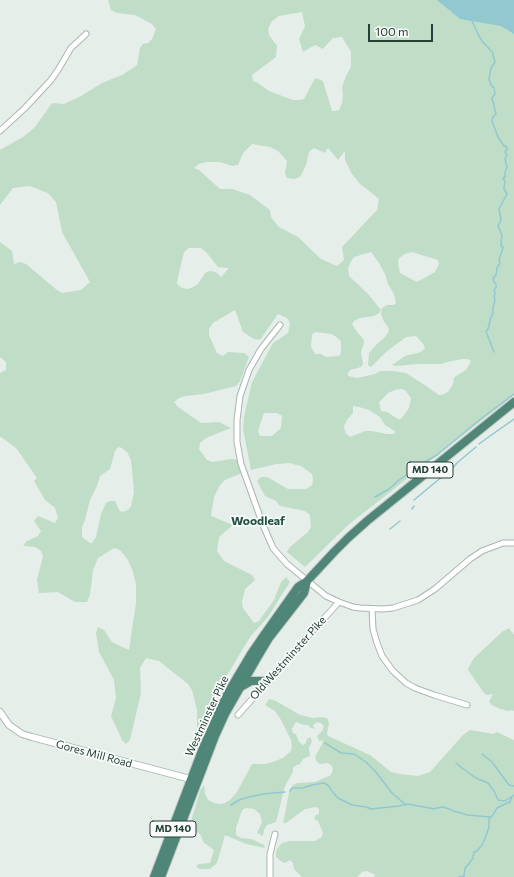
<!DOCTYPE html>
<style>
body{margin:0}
#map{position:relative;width:514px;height:877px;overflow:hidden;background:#e6eeea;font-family:Commissioner,sans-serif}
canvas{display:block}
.scale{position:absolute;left:368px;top:24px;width:65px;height:18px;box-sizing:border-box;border:2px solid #263f37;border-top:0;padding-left:5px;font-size:12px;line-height:14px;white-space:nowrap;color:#263f37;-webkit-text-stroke:3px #f7faf8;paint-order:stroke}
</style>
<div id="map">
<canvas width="514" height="877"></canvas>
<div class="scale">100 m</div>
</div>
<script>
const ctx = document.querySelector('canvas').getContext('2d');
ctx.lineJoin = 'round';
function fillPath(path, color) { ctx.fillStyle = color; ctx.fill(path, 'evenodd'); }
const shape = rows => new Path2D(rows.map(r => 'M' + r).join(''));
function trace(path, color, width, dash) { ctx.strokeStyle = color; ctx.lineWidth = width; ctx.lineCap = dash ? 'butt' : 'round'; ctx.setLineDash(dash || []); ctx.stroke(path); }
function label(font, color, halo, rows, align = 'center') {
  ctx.font = font + ' Commissioner,sans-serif'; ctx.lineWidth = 3.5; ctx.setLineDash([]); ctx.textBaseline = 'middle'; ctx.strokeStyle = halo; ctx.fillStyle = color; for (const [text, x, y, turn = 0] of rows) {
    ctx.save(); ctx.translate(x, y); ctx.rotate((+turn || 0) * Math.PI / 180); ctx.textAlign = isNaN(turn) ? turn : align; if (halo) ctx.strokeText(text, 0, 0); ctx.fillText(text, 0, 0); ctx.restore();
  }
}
fillPath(shape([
 [108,0,514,0,514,395,348,525,305,567,287,552,290,547,308,532,311,527,310,515,305,511,280,506,276,501,265,496,257,481,261,477,267,477,288,489,306,489,312,485,313,480,312,474,301,466,289,463,276,464,251,470,243,429,244,417,252,382,273,343,288,333,290,323,287,318,278,314,260,340,254,339,243,332,235,310,213,323,209,329,209,335,217,353,223,356,228,352,244,353,249,357,240,381,236,386,204,394,185,396,179,398,174,402,178,407,201,423,219,422,231,428,206,438,200,443,199,449,207,460,212,462,231,459,238,460,242,473,225,480,220,485,214,497,211,516,233,525,219,537,217,551,224,561,252,575,255,580,245,589,242,602,243,608,254,623,259,621,274,600,281,582,286,577,290,582,268,617,250,637,216,694,210,716,200,732,194,734,197,728,197,710,192,690,188,684,159,661,146,658,140,668,141,693,130,740,126,744,122,740,111,716,116,698,114,680,99,652,96,633,98,627,104,630,112,642,129,650,136,603,136,584,133,572,128,560,120,550,114,548,98,558,93,570,90,595,87,602,75,602,58,592,39,593,37,580,43,556,41,551,35,547,23,546,27,541,38,536,41,531,34,521,38,516,55,523,58,518,55,508,45,500,34,481,37,478,16,448,1,437,0,437,0,373,6,370,6,362,0,357,0,242,12,251,14,264,20,262,26,264,57,290,62,293,81,290,90,282,62,232,56,202,48,193,30,186,13,188,0,205,0,150,23,137,35,127,52,103,64,104,81,96,102,83,122,75,137,65,140,48,143,44,148,43,152,39,156,29,152,24,135,15,117,13,111,10],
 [302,12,305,26,299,39,303,52,315,45,323,49,333,38,342,37,351,52,351,67,346,76,342,87,343,95,342,103,339,110,335,111,332,111,323,81,318,79,315,78,304,99,300,100,293,100,269,91,258,83,253,81,252,75,276,57,277,46,269,35,268,29,272,21,279,16],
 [252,144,270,147,278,151,287,161,285,173,287,178,294,179,300,177,306,165,309,152,314,148,325,153,328,148,338,160,345,151,345,160,352,174,360,184,368,190,379,199,377,210,342,247,344,260,337,266,321,259,298,237,279,227,271,217,270,210,250,195,232,189,220,189,199,170,194,168,199,164,206,162,220,162,232,166,238,165,243,153],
 [189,248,201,248,206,252,218,267,229,268,221,277,216,272,210,271,205,273,198,284,193,287,188,289,182,288,177,284,178,277,184,252],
 [371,252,379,263,385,274,388,284,394,294,396,303,393,305,387,305,382,308,381,314,383,320,388,327,389,330,388,333,384,338,377,344,369,353,368,365,371,367,386,352,406,337,416,336,424,345,425,348,421,352,405,356,392,365,396,366,418,364,441,364,447,362,462,359,468,359,471,361,466,370,456,376,454,378,453,384,448,392,442,395,439,395,423,384,406,373,393,371,380,371,375,374,357,378,348,376,348,373,350,370,361,367,363,364,361,352,364,343,364,340,357,332,352,324,354,321,360,318,374,316,379,313,381,310,368,294,349,276,348,269,350,263,354,257],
 [412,252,438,260,439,264,435,272,417,282,400,273,398,263,399,258,405,254],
 [315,332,331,334,335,336,340,340,341,343,341,353,339,356,326,357,321,354,315,354,312,349,311,346,312,334],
 [401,389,405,390,411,398,409,408,401,419,398,419,387,412,381,411,379,402,388,393,395,390],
 [353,406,359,407,369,410,380,417,385,425,396,432,393,434,387,434,371,431,365,431,350,437,345,432,344,426,347,420,353,413],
 [264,413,277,413,282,416,281,428,272,436,260,436,258,431],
 [120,447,127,452,131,460,134,492,131,506,128,510,122,512,119,510,115,501,110,501,106,503,101,514,96,537,92,543,90,543,82,537,82,527,85,520,90,500,97,486,100,476,110,469,115,451,117,448],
 [509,628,514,635,514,711,512,710,508,711,500,709,492,705,489,702,493,694,487,695,484,693,468,670,469,667,474,658,502,632],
 [269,699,276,701,300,715,313,718,321,717,327,718,329,723,327,734,328,736,370,755,391,772,400,774,418,776,430,772,463,735,470,730,488,733,493,734,497,732,514,740,514,877,375,877,374,874,366,871,362,872,357,877,302,877,294,869,293,863,290,860,285,863,282,862,276,857,276,852,277,849,282,843,290,841,315,841,322,837,323,833,318,821,314,819,316,815,319,814,319,809,316,807,305,809,286,823,283,823,285,814,289,792,293,785,297,783,315,782,331,775,333,770,332,766,328,763,320,764,317,762,315,757,322,744,323,740,319,741,317,736,323,730,324,726,321,723,317,722,313,725,315,729,311,728,308,725,304,725,296,722,294,725,292,729,293,733,296,734,299,742,303,745,306,743,307,739,310,737,312,741,309,748,310,756,303,759,300,764,295,766,293,768,293,772,285,786,276,822,267,825,264,830,263,836,257,833,262,822,260,814,254,809,247,808,243,809,241,813,236,828,236,835,241,838,252,839,264,845,265,848,246,844,225,835,217,863,210,869,199,869,196,866,199,864,210,863,214,850,204,843,200,834,191,828,190,825,200,791,204,785,205,794,208,800,214,803,221,804,225,803,230,800,237,792,252,764,264,764,270,763,283,758,291,751,292,746,291,740,281,720,275,711,265,705]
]), '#c0ddc7');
fillPath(shape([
 [437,0,514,0,514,34,501,26,460,19]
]), '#92c8cf');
trace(shape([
 [472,21,479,36,482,41,493,53,493,56,495,62,491,68,489,79,491,85,494,88,495,94,492,98,496,114,493,117,492,121,498,137,504,146,506,146,507,149,505,152,507,155,505,159,507,167,506,170,505,172,505,177,503,178,505,181,505,184,504,186,504,189,507,194,499,209,501,220,498,226,502,235,501,243,501,246,503,247,502,251,499,259,500,263,497,268,496,275,493,278,494,282,496,284,496,288,494,290,495,293,494,296,495,301,493,307,493,314,491,317,488,329,486,331,487,334,494,352],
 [479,444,490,436,514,419],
 [375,497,389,489,399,480,425,462,437,455,482,418,514,394],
 [414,500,438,480,447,474,458,462,476,447],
 [412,509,414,506],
 [390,529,400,521],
 [325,743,341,753,354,754,366,762,375,771,392,793,406,805],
 [482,754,492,762,509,785,514,786],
 [456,763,462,768,476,778,488,783,494,791,498,800,505,801,514,795],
 [290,791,292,788,302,788,312,785,324,783,329,786,331,790,338,798,352,805,366,807,371,809,399,806,407,804,430,808,433,809,442,807,450,809,453,811,461,813,467,815,490,817],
 [231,805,239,800,249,797,263,794,285,792],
 [459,877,464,876,465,868,468,865,473,858,474,852,477,851,482,845,486,836,489,827,489,819,493,815,497,808,503,805,510,802,512,797]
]), '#92c8cf', 1.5);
const minor = shape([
 [0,131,25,108,51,80,58,70,71,48,86,34],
 [280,325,261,349,249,370,240,396,237,420,237,442,241,464,263,525,273,548,279,555,287,564,326,596,339,602,353,607,360,608,383,609,393,608,418,600,435,589,470,559,482,551,503,543,514,543],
 [372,609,373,629,377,643,382,656,387,663,393,671,406,683,415,688,434,695,467,705],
 [238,715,307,637,339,602],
 [270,877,270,854,275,834]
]);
const tertiary = shape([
 [0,712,9,725,22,734,32,737,194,780]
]);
const trunk = shape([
 [239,688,251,681,268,681],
 [154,877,203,748,219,712,229,691,251,654,264,635,298,587,307,581,334,552,348,538,367,521,514,402],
 [161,877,215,736,225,714,257,658,269,638,304,593,307,581]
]);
trace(minor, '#a9b6b1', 7);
trace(tertiary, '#a9b6b1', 8);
trace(trunk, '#c2c9c7', 10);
trace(minor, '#fff', 5);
trace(tertiary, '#fff', 6);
trace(trunk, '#508678', 8);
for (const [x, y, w] of [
 [430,470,46],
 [173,829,46]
]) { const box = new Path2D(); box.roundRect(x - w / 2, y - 8, w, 16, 3); ctx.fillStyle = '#f7faf8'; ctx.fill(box); trace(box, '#263f37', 1); }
label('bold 10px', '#263f37', null, [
 ["MD 140",430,470],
 ["MD 140",173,829]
]);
label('11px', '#263f37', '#f7faf8', [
 ["Old Westminster Pike",288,658,-48],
 ["Westminster Pike",207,716,-65],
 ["Gores Mill Road",94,754,15]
]);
label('bold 12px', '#225144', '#f7faf8', [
 ["Woodleaf",258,521]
]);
</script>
